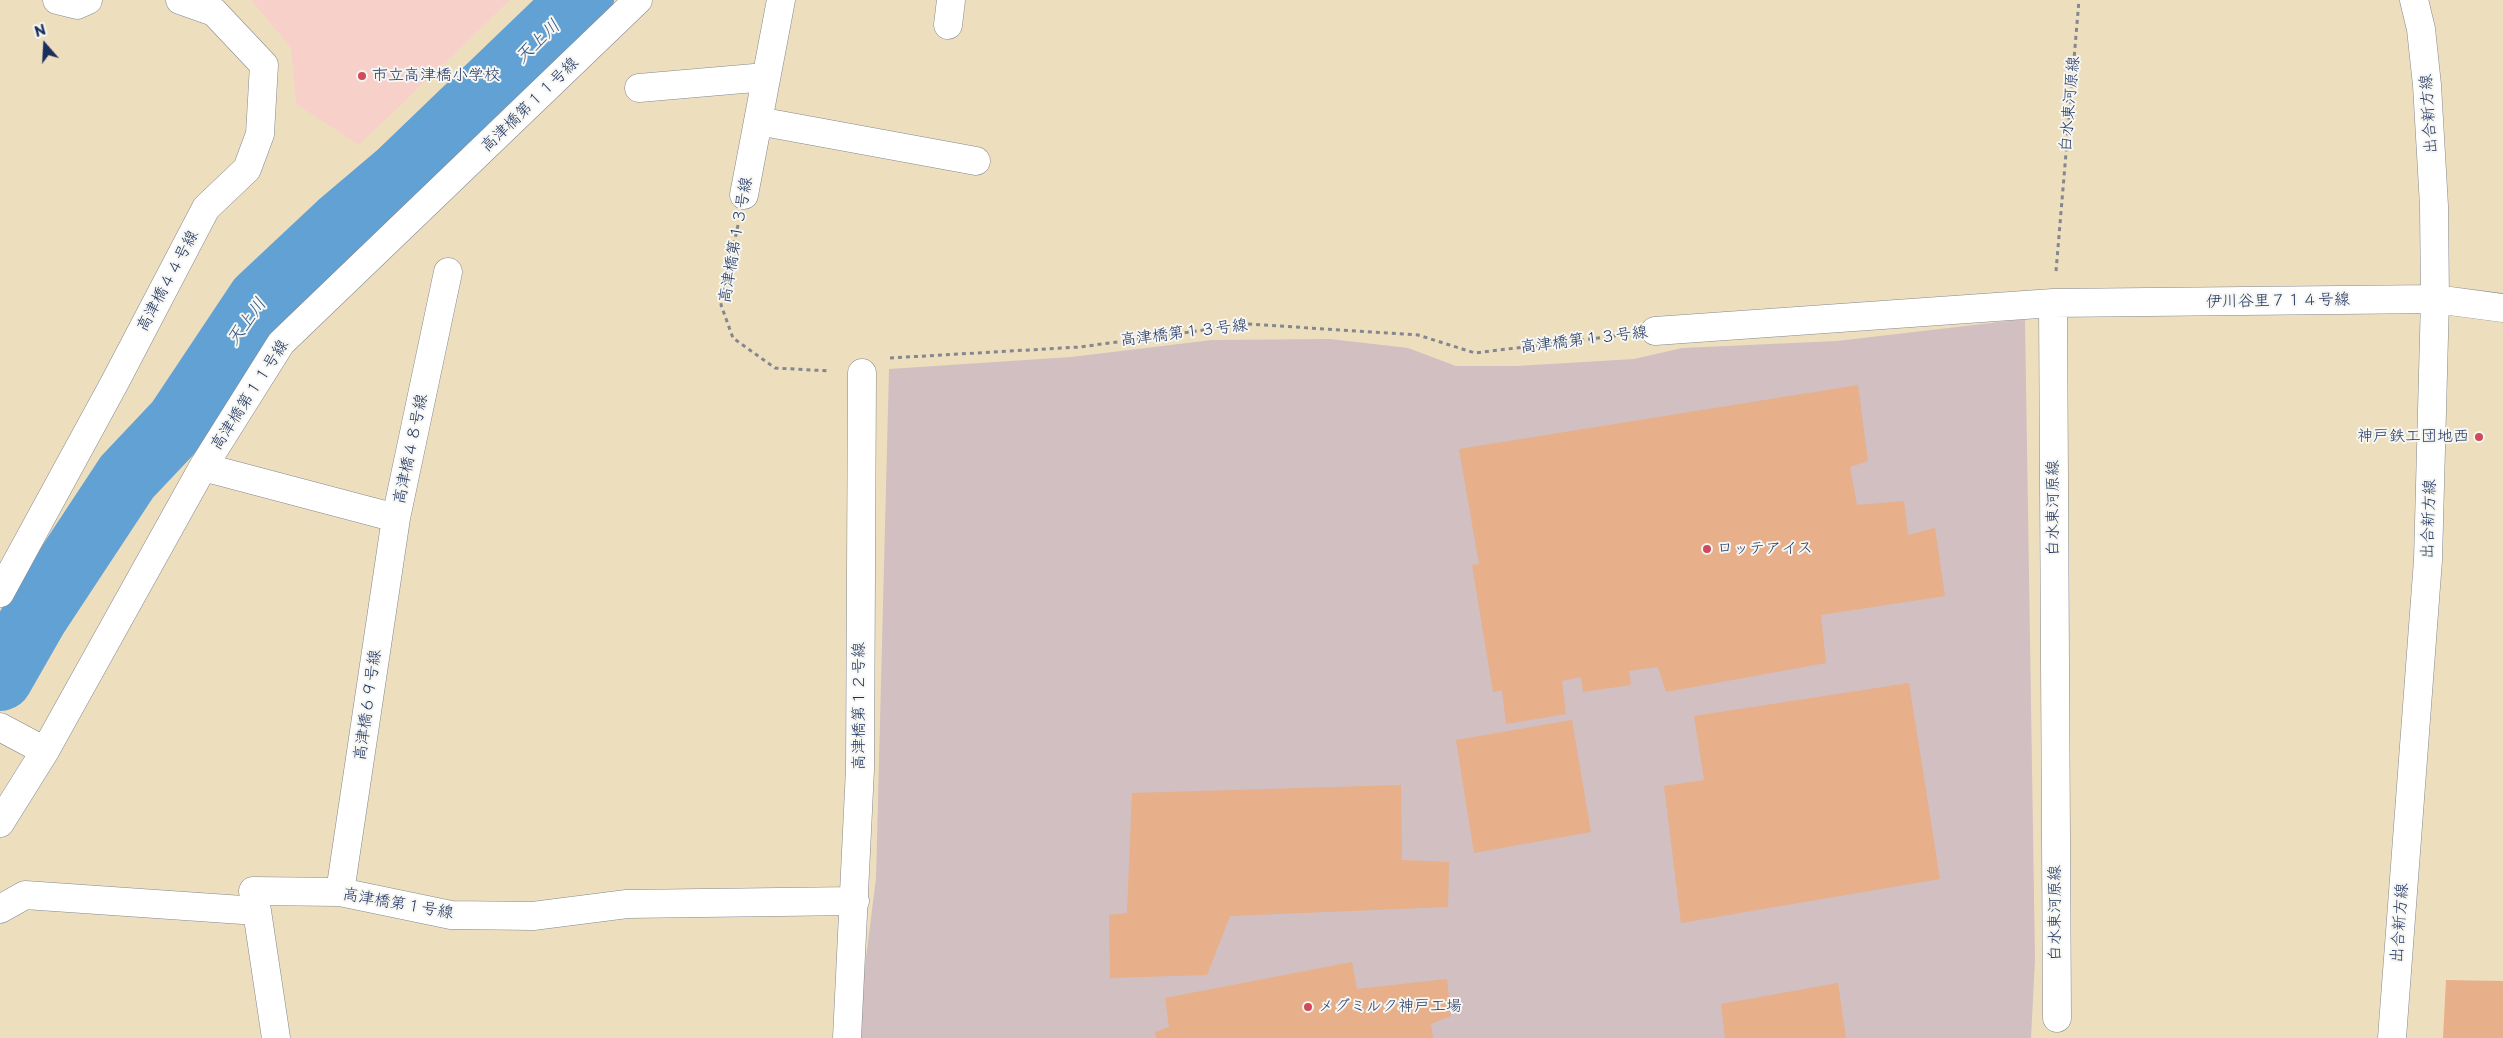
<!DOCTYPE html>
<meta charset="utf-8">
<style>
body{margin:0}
#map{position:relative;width:2503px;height:1038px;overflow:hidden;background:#eddfbe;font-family:"Playpen Sans",sans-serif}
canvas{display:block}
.north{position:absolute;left:20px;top:20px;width:50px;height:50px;-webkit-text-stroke:4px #f6f6f2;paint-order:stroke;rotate:341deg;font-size:14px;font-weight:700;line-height:20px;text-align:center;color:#1b2f5e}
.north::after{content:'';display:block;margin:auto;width:18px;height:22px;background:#1b2f5e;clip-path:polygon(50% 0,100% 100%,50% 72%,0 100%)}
</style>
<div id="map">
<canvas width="2503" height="1038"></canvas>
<div class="north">N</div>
</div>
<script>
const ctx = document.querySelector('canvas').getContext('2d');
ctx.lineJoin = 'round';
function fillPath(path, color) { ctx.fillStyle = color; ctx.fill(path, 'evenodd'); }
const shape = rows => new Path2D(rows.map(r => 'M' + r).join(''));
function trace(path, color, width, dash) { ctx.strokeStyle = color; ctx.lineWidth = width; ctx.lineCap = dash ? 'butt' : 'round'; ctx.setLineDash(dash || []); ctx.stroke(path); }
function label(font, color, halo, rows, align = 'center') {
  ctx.font = font + ' "Playpen Sans","Klee One",sans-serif'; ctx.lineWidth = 4; ctx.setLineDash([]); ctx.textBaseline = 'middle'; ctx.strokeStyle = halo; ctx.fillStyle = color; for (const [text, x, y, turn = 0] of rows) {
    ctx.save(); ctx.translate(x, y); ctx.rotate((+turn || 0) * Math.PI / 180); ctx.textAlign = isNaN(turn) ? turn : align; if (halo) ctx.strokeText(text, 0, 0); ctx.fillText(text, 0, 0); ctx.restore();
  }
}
fillPath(shape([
 [251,0,510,0,359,145,296,104,291,48]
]), '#f7d1c9');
fillPath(shape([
 [2025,319,2035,960,2031,1038,856,1038,876,878,889,369,1071,357,1212,340,1330,339,1408,348,1456,366,1516,366,1634,359,1682,348,1837,341]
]), '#d2bfc1');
trace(shape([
 [0,678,36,615,127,477,178,423,260,300,340,225,399,175,581,0]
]), '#61a1d3', 66);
fillPath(shape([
 [1858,385,1868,461,1850,467,1857,505,1904,501,1908,535,1935,528,1945,596,1821,615,1826,663,1666,692,1658,667,1629,671,1631,685,1583,692,1581,677,1562,681,1566,714,1506,724,1502,690,1493,692,1472,565,1479,564,1459,449],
 [1909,683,1940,879,1681,923,1664,786,1704,780,1694,716],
 [1572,720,1591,832,1474,853,1456,740],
 [1401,785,1402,860,1449,862,1448,907,1230,916,1207,975,1110,978,1109,915,1127,913,1132,793],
 [1352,962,1357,989,1447,979,1451,1016,1431,1024,1433,1038,1156,1038,1155,1032,1169,1027,1165,998],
 [2446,980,2503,981,2503,1038,2443,1038],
 [1838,983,1846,1038,1725,1038,1721,1004]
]), '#e7af8a');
const minor = shape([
 [57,0,77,5,88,0],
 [948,25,951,0],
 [639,88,766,77],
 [758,121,976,161],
 [744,195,781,0],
 [2053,303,2057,1018],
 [1655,331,2053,303,2435,299,2503,308],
 [203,467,396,518,448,272],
 [0,593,115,382,206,208,247,169,260,134,264,65,214,12,180,0],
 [0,727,45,751],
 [0,823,45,751,203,467,281,343,638,0],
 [340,892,396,518],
 [0,909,25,895,257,911,253,891,340,892,451,915,533,916,627,904,855,901],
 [257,911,276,1038],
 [847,1038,860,769,862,373],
 [2392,1038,2428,560,2435,299,2434,206,2427,85,2421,29,2414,0]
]);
trace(minor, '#84878e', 29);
trace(shape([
 [738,225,721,305,733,338,775,368,830,371],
 [2056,271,2079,0],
 [890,358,1080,347,1248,324,1418,335,1475,353,1622,335]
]), '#84878e', 3, [4, 4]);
trace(minor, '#fff', 28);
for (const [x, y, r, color] of [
 [362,76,5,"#d1495b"],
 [2479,437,5,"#d1495b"],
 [1707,549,5,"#d1495b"],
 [1308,1007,5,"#d1495b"]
]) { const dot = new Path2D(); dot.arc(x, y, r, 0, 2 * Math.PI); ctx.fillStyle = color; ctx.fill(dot); trace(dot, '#f6f6f2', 2); }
label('16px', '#1b2f5e', '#f6f6f2', [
 ["市立高津橋小学校",372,76],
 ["神戸鉄工団地西",2469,437,"right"],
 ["ロッテアイス",1717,549],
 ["メグミルク神戸工場",1318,1007]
], 'left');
label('16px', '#1b2f5e', '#f6f6f2', [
 ["白水東河原線",2070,104,-85],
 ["高津橋第１１号線",530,105,-44],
 ["出合新方線",2429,114,-94],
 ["高津橋第１３号線",736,240,-80],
 ["高津橋４４号線",168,281,-62],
 ["伊川谷里７１４号線",2278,301,-1],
 ["高津橋第１３号線",1184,333,-7],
 ["高津橋第１３号線",1584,340,-7],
 ["高津橋第１１号線",250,395,-57],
 ["高津橋４８号線",411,449,-78],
 ["白水東河原線",2054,508,-90],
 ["出合新方線",2429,519,-88],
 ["高津橋６９号線",368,705,-82],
 ["高津橋第１２号線",860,706,-90],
 ["高津橋第１号線",398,904,10],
 ["白水東河原線",2056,913,-90],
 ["出合新方線",2400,923,-86]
]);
label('italic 18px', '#345787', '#f6f6f2', [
 ["天上川",538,42,-44],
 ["天上川",247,322,-54]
]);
</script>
